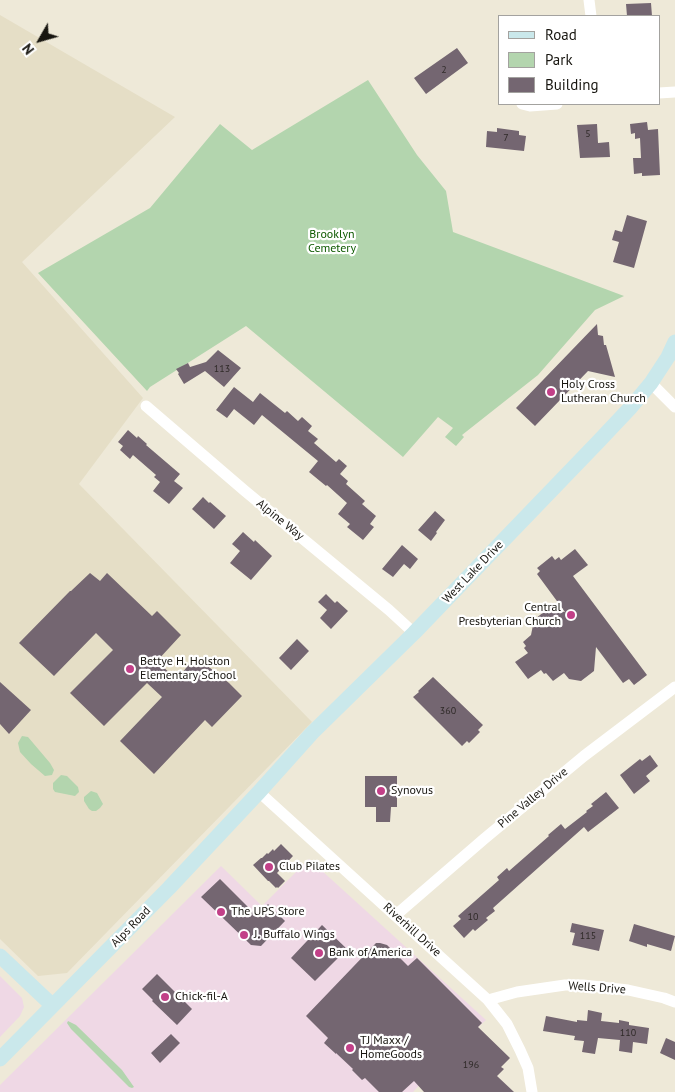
<!DOCTYPE html>
<style>
body{margin:0}
#map{position:relative;width:675px;height:1092px;overflow:hidden;background:#eee9d8;font-family:"PT Sans",sans-serif}
canvas{display:block}
.legend{position:absolute;left:498px;top:15px;width:162px;height:90px;box-sizing:border-box;background:#fff;border:1px solid #a3a29f;margin:0;padding:6px 9px;list-style:none;font-size:15px;color:#181610}
.legend li{display:flex;align-items:center;gap:10px;height:25px}
.legend b{width:25px;border:1px solid #a3a29f}
.north{position:absolute;left:15px;top:15px;width:50px;height:50px;-webkit-text-stroke:4px #fff;paint-order:stroke;rotate:232deg;font-size:14px;font-weight:700;line-height:20px;text-align:center;color:#181610}
.north::after{content:'';display:block;margin:auto;width:18px;height:22px;background:#181610;clip-path:polygon(50% 0,100% 100%,50% 72%,0 100%)}
</style>
<div id="map">
<canvas width="675" height="1092"></canvas>
<ul class="legend">
<li><b style="height:6px;background:#cae8eb"></b>Road</li>
<li><b style="height:14px;background:#b3d5ae"></b>Park</li>
<li><b style="height:14px;background:#746671"></b>Building</li>
</ul>
<div class="north">N</div>
</div>
<script>
const ctx = document.querySelector('canvas').getContext('2d');
ctx.lineJoin = 'round';
function fillPath(path, color) { ctx.fillStyle = color; ctx.fill(path, 'evenodd'); }
const shape = rows => new Path2D(rows.map(r => 'M' + r).join(''));
function trace(path, color, width, dash) { ctx.strokeStyle = color; ctx.lineWidth = width; ctx.lineCap = dash ? 'butt' : 'round'; ctx.setLineDash(dash || []); ctx.stroke(path); }
function label(font, color, halo, rows, align = 'center') {
  ctx.font = font + ' "PT Sans",sans-serif'; ctx.lineWidth = 4.5; ctx.setLineDash([]); ctx.textBaseline = 'middle'; ctx.strokeStyle = halo; ctx.fillStyle = color; for (const [text, x, y, turn = 0] of rows) {
    ctx.save(); ctx.translate(x, y); ctx.rotate((+turn || 0) * Math.PI / 180); ctx.textAlign = isNaN(turn) ? turn : align; if (halo) ctx.strokeText(text, 0, 0); ctx.fillText(text, 0, 0); ctx.restore();
  }
}
fillPath(shape([
 [309,859,486,1020,456,1047,413,1092,0,1092,0,1085,221,866,262,906],
 [0,976,22,998,24,1007,20,1016,0,1037]
]), '#efd8e5');
fillPath(shape([
 [0,15,175,117,22,262,143,398,79,484,312,722,67,973,38,976,0,939]
]), '#e5dec6');
fillPath(shape([
 [368,80,417,155,446,191,453,232,624,296,595,310,538,375,462,435,464,437,456,446,445,437,453,428,438,417,403,457,246,326,150,387,147,391,38,273,150,208,220,124,252,150],
 [22,736,28,737,50,763,54,770,52,775,45,776,31,764,20,752,18,743],
 [61,775,67,776,78,787,79,792,75,796,55,792,53,789,53,783],
 [91,791,97,793,103,804,100,808,96,811,92,811,89,809,84,801,84,797],
 [68,1021,76,1025,122,1070,134,1087,132,1088,129,1087,71,1029,67,1023]
]), '#b3d5ae');
fillPath(shape([
 [651,3,652,16,627,16,626,4],
 [457,48,468,63,426,94,414,78],
 [647,122,648,130,658,129,660,175,642,176,642,173,634,174,633,158,641,158,640,138,635,139,635,133,631,134,630,124],
 [597,124,598,143,609,142,610,157,580,158,577,125],
 [497,128,519,131,519,135,526,136,524,151,486,147,487,131,497,132],
 [627,215,647,221,634,268,613,262,619,242,612,240,615,230,622,232],
 [597,324,598,335,603,336,604,345,606,345,615,377,588,371,535,426,516,408],
 [218,350,241,368,224,387,205,371,184,384,178,374,179,373,176,369,188,363,190,367,206,362],
 [234,387,253,402,260,393,285,413,287,411,298,421,302,417,312,426,308,431,318,439,314,443,336,462,339,459,347,466,340,474,348,481,346,484,365,501,362,504,376,516,370,524,374,527,363,540,347,527,350,524,338,514,347,503,327,485,326,486,309,472,318,461,262,415,254,425,234,409,227,418,216,410],
 [128,430,137,438,138,436,147,444,146,445,180,474,174,481,183,488,169,504,153,491,160,482,154,477,156,475,133,455,130,459,120,450,123,446,118,442],
 [203,497,209,503,210,502,226,516,214,529,192,509],
 [435,511,445,520,436,532,437,533,431,541,418,530],
 [243,532,254,542,255,540,272,556,251,580,230,563,240,551,232,544],
 [402,545,418,559,410,569,404,564,393,577,382,569],
 [575,549,588,565,573,576,647,675,634,685,629,679,623,683,596,647,594,671,581,681,569,679,564,673,553,681,546,673,544,674,541,670,528,679,515,662,528,653,524,648,526,646,523,642,531,635,534,620,546,610,565,612,537,574,540,571,537,568,552,556,555,560,559,557,561,560],
 [90,573,100,581,107,573,152,616,157,611,181,635,157,661,177,680,195,656,229,683,242,696,212,727,205,720,154,774,120,741,162,697,147,683,104,726,70,693,113,650,96,633,54,676,19,643,70,591,71,591],
 [326,594,335,603,337,601,348,611,331,629,320,618,327,610,318,602],
 [297,639,309,651,291,670,279,658],
 [433,677,483,725,478,730,480,732,469,743,467,741,462,746,413,697,419,692,418,691],
 [0,682,31,710,9,734,0,724],
 [650,755,658,766,646,776,650,781,634,794,620,775,640,759,642,761],
 [365,776,397,776,397,807,391,807,390,822,376,822,376,807,365,807],
 [606,792,619,808,588,832,584,827,493,908,495,911,486,918,488,920,475,931,473,929,464,938,453,926,461,919,458,916,499,880,497,877,507,868,509,871,549,836,548,835,561,824,565,829,587,812,586,811,593,806,591,804],
 [281,844,293,856,277,873,285,881,278,888,277,887,276,888,269,881,268,881,253,865,261,858,262,858,267,853,268,854,273,849,274,851],
 [220,879,257,916,268,904,285,921,261,946,251,945,201,897],
 [572,923,604,930,599,951,572,945,575,933,570,932],
 [634,924,675,936,671,951,647,944,647,947,629,941],
 [322,925,347,949,315,981,291,958],
 [376,943,380,943,387,945,408,966,417,958,482,1023,478,1027,510,1058,501,1067,504,1069,497,1076,514,1092,424,1092,414,1081,402,1092,379,1092,365,1078,362,1080,352,1070,353,1069,336,1053,336,1054,324,1043,328,1038,306,1016],
 [157,974,192,1009,177,1025,152,1001,153,1000,142,989],
 [588,1010,602,1013,601,1021,619,1023,619,1020,629,1022,629,1025,649,1028,647,1044,633,1042,632,1053,619,1051,620,1040,598,1038,595,1054,582,1052,584,1041,574,1040,575,1036,543,1031,546,1016,577,1022,577,1020,587,1021],
 [171,1034,180,1043,160,1063,151,1053],
 [666,1038,675,1042,675,1060,660,1053]
]), '#746671');
trace(shape([
 [589,0,591,16],
 [659,93,675,92],
 [522,104,530,106,557,104],
 [651,383,675,407],
 [146,406,245,491,389,610,414,633],
 [259,792,488,1000,507,1024,520,1050,528,1068,532,1092],
 [396,915,484,839,584,756,675,687],
 [488,1000,517,992,565,985,583,985,628,990,664,998,675,1002]
]), '#fff', 11);
trace(shape([
 [0,956,52,1005],
 [0,1059,169,888,259,792,312,733,414,633,598,442,631,407,651,383,668,357,675,342]
]), '#cae8eb', 15);
for (const [x, y, r, color] of [
 [551,392,5,"#c24088"],
 [571,615,5,"#c24088"],
 [130,669,5,"#c24088"],
 [381,791,5,"#c24088"],
 [269,867,5,"#c24088"],
 [221,912,5,"#c24088"],
 [244,935,5,"#c24088"],
 [319,953,5,"#c24088"],
 [165,997,5,"#c24088"],
 [350,1048,5,"#c24088"]
]) { const dot = new Path2D(); dot.arc(x, y, r, 0, 2 * Math.PI); ctx.fillStyle = color; ctx.fill(dot); trace(dot, '#fff', 2); }
label('10px', '#2f2a28', null, [
 ["2",444,70],
 ["5",588,134],
 ["7",506,138],
 ["113",222,369],
 ["360",448,711],
 ["10",473,917],
 ["115",588,936],
 ["110",628,1033],
 ["196",471,1065]
]);
label('12px', '#0e5a00', '#fff', [
 ["Brooklyn",332,235],
 ["Cemetery",332,249]
]);
label('12px', '#181610', '#fff', [
 ["Holy Cross",561,385],
 ["Lutheran Church",561,399],
 ["Central",561,608,"right"],
 ["Presbyterian Church",561,622,"right"],
 ["Bettye H. Holston",140,662],
 ["Elementary School",140,676],
 ["Synovus",391,791],
 ["Club Pilates",279,867],
 ["The UPS Store",231,912],
 ["J. Buffalo Wings",254,935],
 ["Bank of America",329,953],
 ["Chick-fil-A",175,997],
 ["TJ Maxx /",360,1041],
 ["HomeGoods",360,1055]
], 'left');
label('12px', '#181610', '#fff', [
 ["Alpine Way",280,520,39],
 ["West Lake Drive",473,572,-46],
 ["Pine Valley Drive",533,798,-40],
 ["Alps Road",131,927,-46],
 ["Riverhill Drive",412,930,42],
 ["Wells Drive",597,988,4]
]);
</script>
